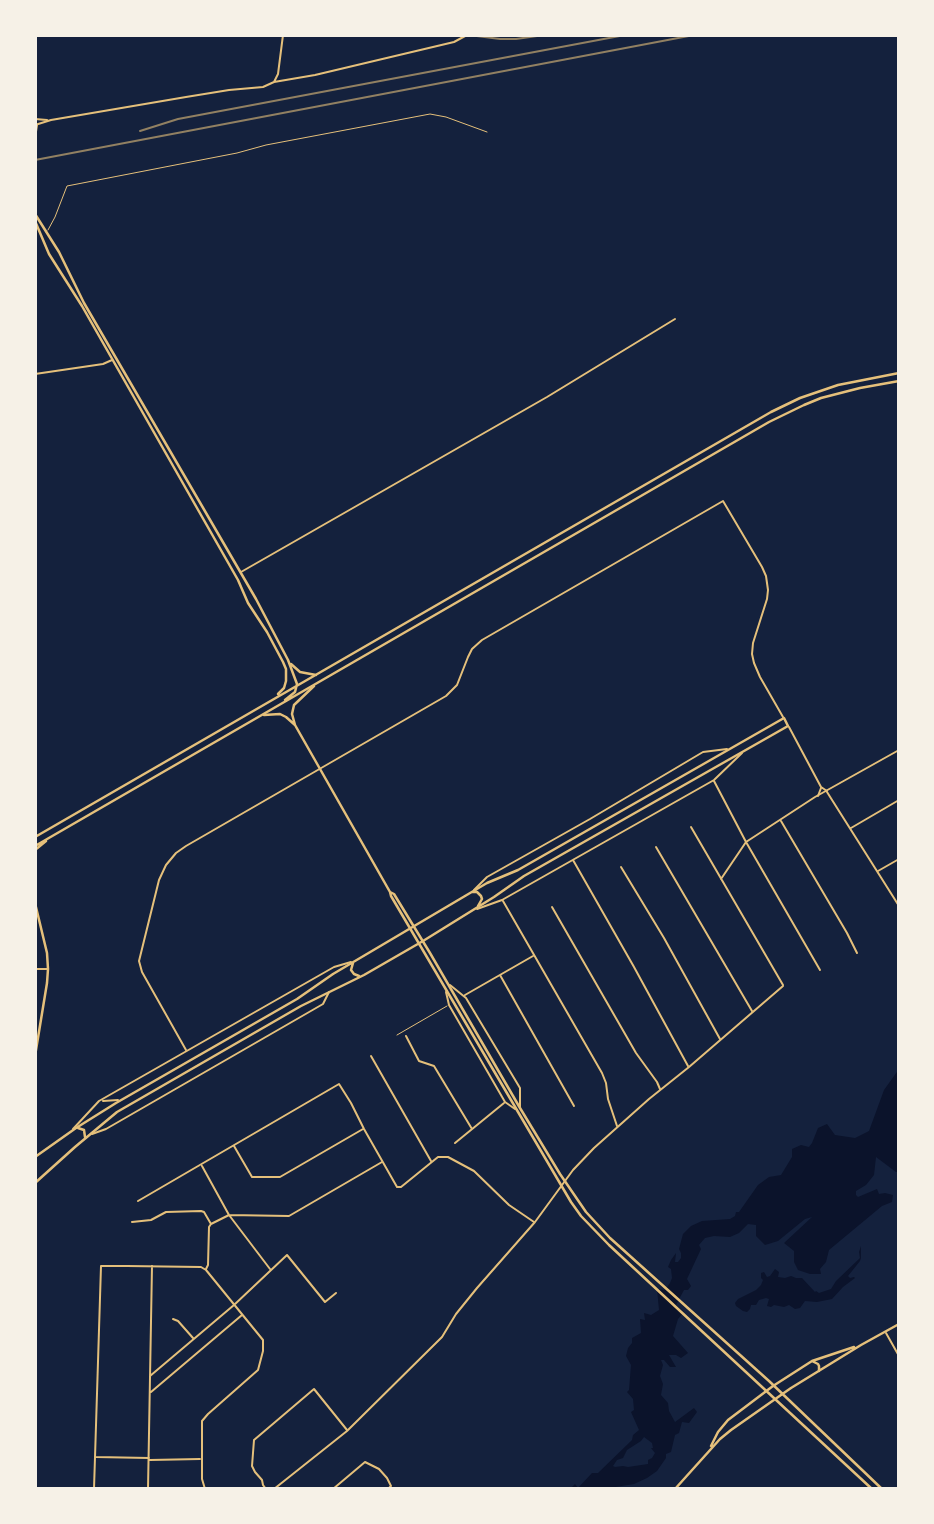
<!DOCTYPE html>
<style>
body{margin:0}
#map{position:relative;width:934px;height:1524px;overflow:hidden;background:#14213d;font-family:"Source Sans 3",sans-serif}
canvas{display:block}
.frame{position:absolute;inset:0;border:37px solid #f6f1e7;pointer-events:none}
</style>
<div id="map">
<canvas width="934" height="1524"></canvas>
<div class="frame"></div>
</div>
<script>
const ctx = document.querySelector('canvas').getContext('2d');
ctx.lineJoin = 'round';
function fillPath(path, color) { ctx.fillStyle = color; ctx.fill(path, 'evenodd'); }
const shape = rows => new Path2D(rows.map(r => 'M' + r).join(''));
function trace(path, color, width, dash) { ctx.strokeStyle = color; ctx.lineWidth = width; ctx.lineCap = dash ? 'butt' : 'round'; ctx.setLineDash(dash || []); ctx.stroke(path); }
fillPath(shape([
 [899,1069,899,1172,896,1172,876,1157,874,1175,866,1185,856,1191,856,1195,858,1197,877,1189,879,1194,885,1193,893,1195,892,1202,882,1206,829,1250,826,1262,820,1269,821,1274,810,1274,798,1270,794,1262,794,1251,784,1243,812,1217,805,1219,778,1241,765,1245,756,1236,756,1225,748,1224,739,1233,730,1237,714,1236,705,1238,699,1245,701,1249,687,1279,691,1286,688,1290,684,1290,676,1305,684,1312,678,1319,673,1336,688,1353,681,1358,676,1355,669,1355,676,1367,670,1367,664,1360,661,1360,663,1365,660,1376,663,1384,661,1395,668,1403,669,1411,675,1422,694,1408,697,1412,689,1423,682,1422,679,1433,675,1435,671,1452,666,1454,666,1458,657,1471,647,1478,634,1484,603,1489,570,1489,575,1484,578,1488,592,1473,598,1473,632,1440,633,1435,639,1430,631,1412,634,1410,633,1399,627,1392,629,1390,631,1365,626,1356,628,1348,632,1343,632,1338,641,1333,640,1319,645,1320,644,1313,651,1315,659,1310,657,1289,665,1290,670,1283,672,1278,671,1269,668,1267,671,1260,676,1253,675,1262,678,1262,681,1258,681,1253,679,1249,683,1234,691,1226,702,1221,730,1219,735,1216,736,1212,739,1212,758,1185,769,1177,781,1175,792,1157,792,1149,801,1145,809,1147,812,1143,818,1128,827,1124,835,1135,855,1138,869,1131,884,1090],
 [644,1437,652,1443,653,1448,651,1448,655,1453,652,1458,648,1460,648,1464,628,1467,623,1466,615,1467,613,1466,617,1460,623,1458,627,1450,641,1441],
 [861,1246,861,1258,860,1261,848,1276,850,1278,854,1277,855,1278,843,1287,832,1299,817,1302,805,1301,800,1308,795,1309,789,1305,784,1307,774,1305,771,1307,767,1306,769,1299,766,1298,759,1300,756,1305,751,1305,750,1309,747,1312,743,1311,736,1306,735,1303,738,1299,756,1290,761,1285,763,1280,761,1278,761,1273,764,1272,767,1277,770,1276,775,1269,779,1272,778,1277,785,1278,791,1276,796,1278,802,1278,815,1292,816,1291,819,1293,831,1289,836,1281,860,1258,859,1252]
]), '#0b132b');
trace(shape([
 [48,230,55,217,67,186,237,153,266,145,430,114,446,117,487,132],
 [397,1035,447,1006]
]), '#e5c07b', 1);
trace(shape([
 [35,138,37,125],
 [35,160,36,163],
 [35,374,103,364,112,360],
 [241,572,547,397,675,319],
 [714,781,746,842,820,970],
 [827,792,899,906],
 [781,821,847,933,857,953],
 [691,827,783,985],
 [851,828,899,800],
 [656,847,752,1011],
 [573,860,634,967,688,1066],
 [621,867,664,938,720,1039],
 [878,871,899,859],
 [721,879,746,842,815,797,899,750],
 [474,890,487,877,590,819,703,752,727,749],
 [503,901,602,1073,606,1083,608,1099,617,1126],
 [552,907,636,1053,657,1082,660,1089],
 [477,909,502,900,714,780,742,753],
 [35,969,48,969],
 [500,975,574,1106],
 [450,985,466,998,520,1088,520,1107],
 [446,992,449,1005,505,1102,515,1109],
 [465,995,533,956],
 [406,1036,419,1061,434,1066,472,1129],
 [371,1056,431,1161],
 [103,1101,118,1100],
 [73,1129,99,1101,334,967,351,962],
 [92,1134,106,1129,323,1004,329,992],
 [455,1143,504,1103],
 [234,1146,252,1177,280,1177,363,1129],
 [202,1166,229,1215,270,1269],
 [138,1201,339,1084,351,1103,364,1129,397,1187,401,1187,438,1157,448,1157,474,1171,509,1205,534,1222],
 [132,1222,151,1220,166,1212,201,1211,204,1212,211,1224,229,1215,289,1216,382,1162],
 [206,1269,208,1265,209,1227,211,1224],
 [173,1319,178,1321,193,1338],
 [886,1333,899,1356],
 [150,1376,234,1305,287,1255,325,1302,336,1293],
 [151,1392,242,1315],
 [96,1457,149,1458],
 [150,1460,200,1459],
 [94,1489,101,1266,127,1266,201,1267,206,1270,263,1340,263,1351,258,1370,208,1414,202,1421,202,1479,205,1489],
 [148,1489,152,1266],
 [266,1489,263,1485,262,1480,255,1472,252,1466,254,1440,314,1389,347,1430],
 [333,1489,365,1462,379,1469,387,1478,391,1486,388,1489]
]), '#e5c07b', 2);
trace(shape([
 [274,82,278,74,283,35],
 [35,119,47,120],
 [35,125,51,120,186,97,229,90,263,87,274,82,315,75,454,42,467,35],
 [789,727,821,787,827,791],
 [818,796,821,788],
 [186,1050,142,972,139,961,159,880,166,865,176,853,186,846,446,696,457,685,468,657,472,649,482,640,723,501,762,567,766,576,768,590,767,599,753,643,752,654,754,663,760,677,783,717],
 [274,1489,347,1431,442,1337,456,1314,477,1288,535,1222,573,1170,594,1148,649,1099,689,1067,783,986]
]), '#e5c07b', 2);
trace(shape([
 [314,686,294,705,292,714,295,725,390,892,391,896,571,1202,581,1216,609,1245,872,1489],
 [264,715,280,714,286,717,295,725],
 [390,892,394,894,430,953,520,1108,560,1174,586,1212,610,1238,769,1381,882,1489],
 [473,892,477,892,481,896,482,899,478,906],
 [353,963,351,970,354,974,359,976],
 [78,1128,84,1130,85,1137],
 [35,1157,76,1128,116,1103,297,999,333,974,487,883,518,870,784,718,788,726,524,876,494,897,423,941,364,975,301,1006,117,1112,75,1147,35,1183],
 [812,1361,818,1364,819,1366,819,1371],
 [711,1446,718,1432,728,1420,773,1386,812,1361,854,1347],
 [675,1489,720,1439,731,1430,791,1388,861,1345,899,1324]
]), '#e5c07b', 2.5);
trace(shape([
 [35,214,59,252,84,303,256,599,288,660,297,684,295,692,285,700],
 [35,221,49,254,82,306,238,580,248,603,267,632,283,662,286,669,286,681,284,688,278,694],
 [291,664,300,672,316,675],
 [35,837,771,412,800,398,838,385,899,373],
 [35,846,769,422,804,405,821,398,860,388,899,381],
 [35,850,46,841],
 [35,903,47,953,48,969,47,983,35,1056]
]), '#e5c07b', 2.5);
trace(shape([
 [469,35,500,39,516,39,544,35],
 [140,131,178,119,625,35],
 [35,160,694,35]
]), '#918062', 2);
</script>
